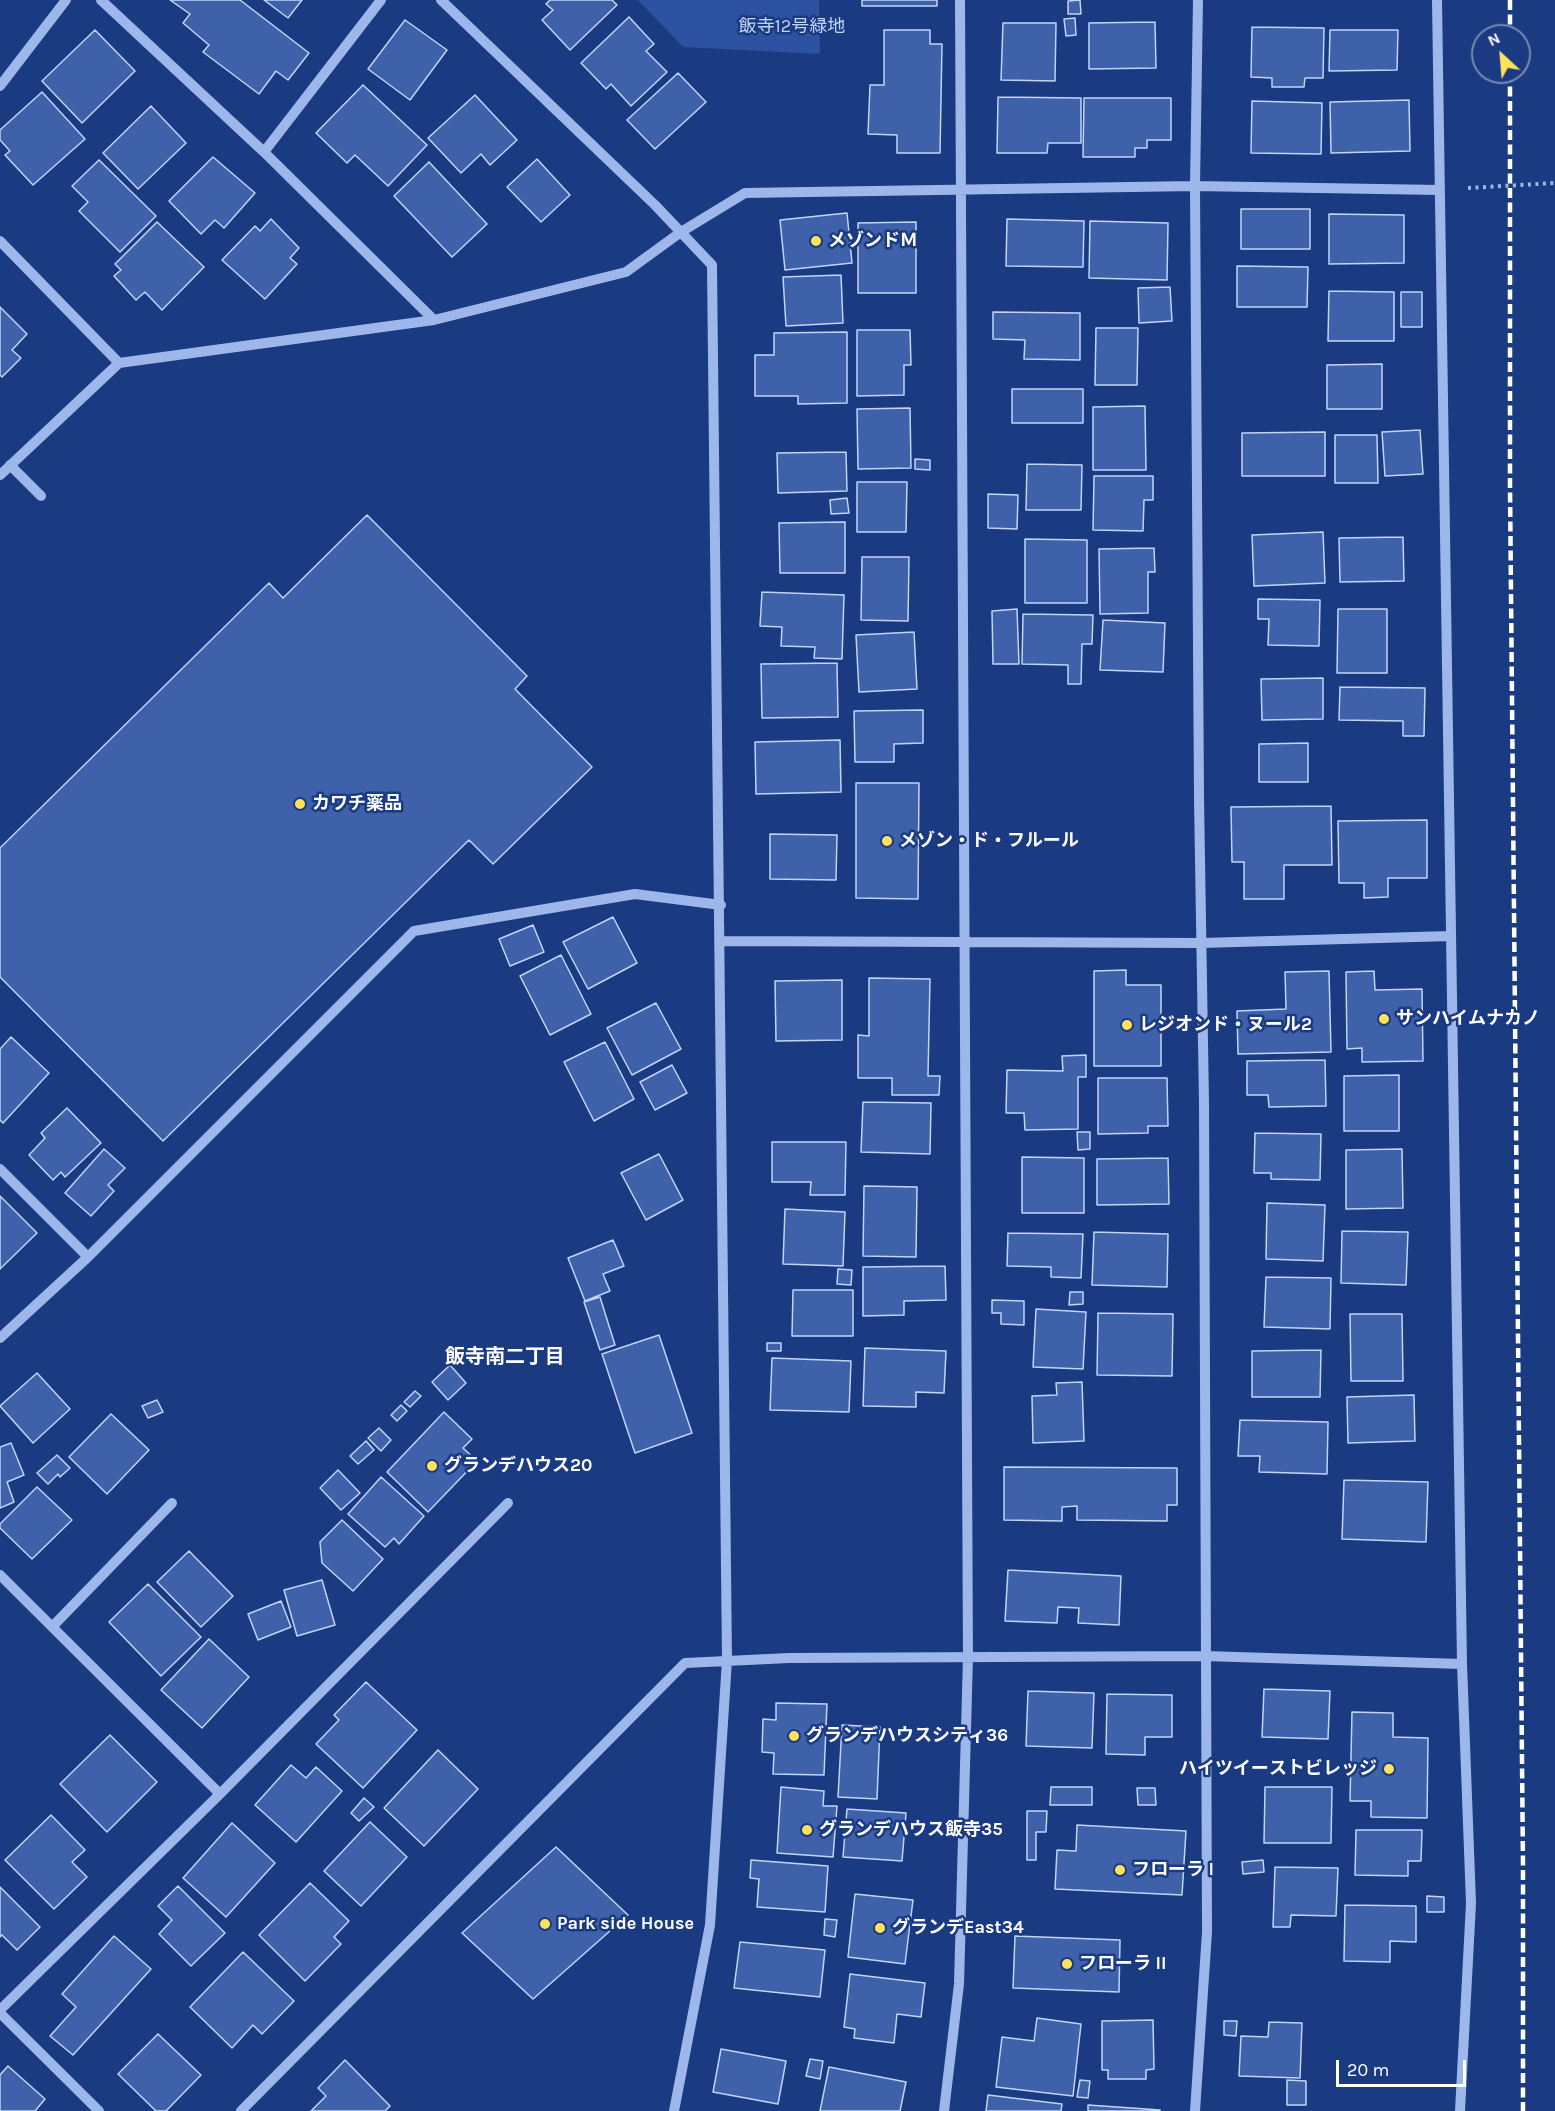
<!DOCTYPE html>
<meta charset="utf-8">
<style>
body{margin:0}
#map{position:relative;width:1555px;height:2111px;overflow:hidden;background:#1a3a82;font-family:Karla,sans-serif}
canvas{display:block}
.north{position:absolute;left:1471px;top:24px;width:60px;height:60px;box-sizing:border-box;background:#1a3a82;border:2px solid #7689b4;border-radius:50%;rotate:334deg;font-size:16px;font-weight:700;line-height:24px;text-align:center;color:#fff}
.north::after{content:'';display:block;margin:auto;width:21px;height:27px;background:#fee259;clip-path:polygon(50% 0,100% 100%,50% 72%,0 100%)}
.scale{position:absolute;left:1336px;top:2060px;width:130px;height:27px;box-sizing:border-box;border:3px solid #fff;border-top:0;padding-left:8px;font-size:18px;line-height:21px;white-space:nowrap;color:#fff;-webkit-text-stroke:4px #1a3a82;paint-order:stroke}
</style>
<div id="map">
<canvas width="1555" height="2111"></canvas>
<div class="north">N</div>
<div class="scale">20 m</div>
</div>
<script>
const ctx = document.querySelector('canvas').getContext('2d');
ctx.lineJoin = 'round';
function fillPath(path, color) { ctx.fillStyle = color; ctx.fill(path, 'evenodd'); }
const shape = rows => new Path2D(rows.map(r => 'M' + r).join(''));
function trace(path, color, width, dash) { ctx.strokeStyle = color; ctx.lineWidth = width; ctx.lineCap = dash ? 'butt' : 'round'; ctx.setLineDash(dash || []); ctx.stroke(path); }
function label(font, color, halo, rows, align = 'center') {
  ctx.font = font + ' Karla,"Noto Sans JP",sans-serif'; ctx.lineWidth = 5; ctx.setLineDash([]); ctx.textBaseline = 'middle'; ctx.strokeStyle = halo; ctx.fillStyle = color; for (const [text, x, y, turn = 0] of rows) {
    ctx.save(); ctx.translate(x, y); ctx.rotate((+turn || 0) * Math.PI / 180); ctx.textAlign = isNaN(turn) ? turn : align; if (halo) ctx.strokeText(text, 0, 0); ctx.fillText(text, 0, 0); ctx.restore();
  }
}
fillPath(shape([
 [638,0,819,0,820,54,683,47]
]), '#2c52a1');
const building = shape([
 [170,0,240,0,309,53,288,80,276,71,259,94,203,52,209,45,183,23,190,14,170,0],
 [264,0,302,0,288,18,264,0],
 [550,0,612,0,617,5,570,50,542,20,553,10,546,4,550,0],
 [862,0,937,0,937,6,862,6,862,0],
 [1080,0,1081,14,1068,14,1068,1,1080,0],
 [629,17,654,44,646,51,667,72,631,106,611,84,606,89,581,63,629,17],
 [1075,18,1076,35,1066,36,1064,19,1075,18],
 [405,20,447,50,410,100,368,69,405,20],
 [1155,22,1156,68,1089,69,1089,23,1155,22],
 [1003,23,1056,23,1055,81,1001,80,1003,23],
 [1252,27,1324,28,1323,78,1305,78,1304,87,1272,87,1272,78,1251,77,1252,27],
 [95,30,135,71,82,123,42,81,95,30],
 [884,30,930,30,930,44,942,44,940,153,897,153,897,135,868,134,870,85,884,85,884,30],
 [1330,30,1398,30,1397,70,1329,71,1330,30],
 [678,73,706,102,655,149,627,120,678,73],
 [363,85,427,145,388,186,355,155,347,163,316,133,363,85],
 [42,92,85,139,33,185,5,155,10,151,0,140,0,130,42,92],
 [475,95,517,140,490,165,481,154,461,173,428,138,475,95],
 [998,97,1081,98,1081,143,1048,143,1047,153,997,153,998,97],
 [1084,98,1171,98,1171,140,1147,140,1147,148,1135,148,1135,157,1083,157,1084,98],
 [1409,100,1410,151,1331,153,1330,102,1409,100],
 [1252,101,1322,103,1321,154,1251,153,1252,101],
 [151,106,186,143,138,189,103,153,151,106],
 [213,157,255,193,224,228,215,220,201,234,169,201,213,157],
 [537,159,570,195,541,222,507,187,537,159],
 [99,160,156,216,120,252,79,211,88,202,72,186,99,160],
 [429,162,487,224,452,257,394,196,429,162],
 [1241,209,1310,209,1310,249,1241,249,1241,209],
 [847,213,852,263,785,270,780,220,847,213],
 [1329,214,1404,215,1404,263,1329,264,1329,214],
 [271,219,299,248,290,258,297,264,265,299,222,260,255,226,260,231,271,219],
 [1007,219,1084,221,1083,267,1006,266,1007,219],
 [1090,221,1168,223,1167,280,1089,278,1090,221],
 [157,222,204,267,162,310,145,292,136,300,114,276,121,270,115,264,157,222],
 [916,222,916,293,858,293,858,223,916,222],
 [1237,266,1308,267,1307,307,1237,307,1237,266],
 [841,275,843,323,786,326,783,277,841,275],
 [1170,287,1172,321,1139,323,1138,288,1170,287],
 [1329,291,1394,292,1394,341,1328,341,1329,291],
 [1401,292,1422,292,1422,327,1401,327,1401,292],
 [0,307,27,334,12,350,21,358,2,377,0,375,0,307],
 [993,312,1080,313,1080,360,1024,359,1025,340,993,339,993,312],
 [1096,328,1138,328,1137,385,1095,385,1096,328],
 [857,330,910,330,911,365,904,365,904,395,857,396,857,330],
 [847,332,847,403,798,404,798,396,755,396,755,355,774,355,774,333,847,332],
 [1382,364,1382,409,1327,409,1327,365,1382,364],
 [1012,389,1083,389,1083,423,1012,423,1012,389],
 [1145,406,1146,470,1093,470,1093,407,1145,406],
 [910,408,911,468,858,469,857,409,910,408],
 [1420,430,1423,474,1385,476,1382,432,1420,430],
 [1325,432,1325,476,1242,476,1242,433,1325,432],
 [1335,435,1377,435,1378,483,1335,483,1335,435],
 [846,452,847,491,778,493,777,453,846,452],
 [915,459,930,460,930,470,915,469,915,459],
 [1027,464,1082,465,1081,510,1026,510,1027,464],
 [1094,476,1153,476,1153,500,1144,500,1143,531,1093,530,1094,476],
 [857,482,907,482,906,532,857,532,857,482],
 [988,494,1018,495,1017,529,988,528,988,494],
 [847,498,849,513,831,514,830,500,847,498],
 [367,515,527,676,515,689,592,767,493,864,469,840,163,1141,0,977,0,848,269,583,283,598,367,515],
 [845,522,845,573,780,573,779,523,845,522],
 [1323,532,1325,583,1254,586,1252,535,1323,532],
 [1403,537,1404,581,1340,582,1339,538,1403,537],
 [1025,539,1087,540,1087,603,1025,603,1025,539],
 [1154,548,1155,572,1148,572,1148,613,1100,614,1099,549,1154,548],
 [862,557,909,557,908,621,861,620,862,557],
 [762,592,844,595,842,659,814,658,815,647,781,646,782,627,760,626,762,592],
 [1258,599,1320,600,1319,646,1268,645,1269,619,1258,619,1258,599],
 [1017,609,1019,664,993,664,992,611,1017,609],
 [1338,609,1387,609,1387,673,1337,673,1338,609],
 [1023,614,1093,615,1092,644,1082,644,1081,684,1068,684,1068,665,1022,664,1023,614],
 [1103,620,1165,623,1163,672,1100,670,1103,620],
 [914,632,917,689,859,692,856,635,914,632],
 [837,663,838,717,762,718,761,664,837,663],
 [1323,678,1323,719,1262,720,1261,679,1323,678],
 [1340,687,1425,688,1424,736,1403,736,1403,721,1339,720,1340,687],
 [923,710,923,743,894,744,894,762,855,762,854,711,923,710],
 [840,740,841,792,756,794,755,742,840,740],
 [1308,743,1308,782,1259,782,1259,744,1308,743],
 [856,783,919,783,918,899,856,898,856,783],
 [1331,806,1332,865,1284,865,1284,899,1244,899,1244,862,1232,862,1231,807,1331,806],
 [1427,820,1427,878,1388,878,1388,897,1364,898,1364,883,1339,883,1338,821,1427,820],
 [770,834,837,835,836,880,770,879,770,834],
 [613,917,637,963,588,989,563,942,613,917],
 [533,925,544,952,510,966,499,939,533,925],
 [561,955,591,1014,550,1035,520,976,561,955],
 [1126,970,1126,985,1161,985,1161,1066,1094,1066,1094,971,1126,970],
 [1329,971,1331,1052,1238,1054,1237,1011,1286,1009,1285,972,1329,971],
 [1374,971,1375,990,1422,989,1423,1061,1362,1062,1362,1048,1347,1049,1346,972,1374,971],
 [869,978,930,979,928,1076,940,1076,939,1095,892,1095,892,1078,858,1078,858,1035,869,1036,869,978],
 [842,980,842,1040,776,1041,775,981,842,980],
 [656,1003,681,1049,632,1075,607,1028,656,1003],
 [11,1037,49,1073,3,1123,0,1120,0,1049,11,1037],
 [605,1042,634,1099,594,1121,564,1062,605,1042],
 [1086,1055,1086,1077,1078,1077,1078,1129,1025,1130,1024,1113,1006,1113,1007,1070,1063,1071,1062,1056,1086,1055],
 [1325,1060,1326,1106,1269,1107,1268,1095,1247,1095,1247,1061,1325,1060],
 [672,1065,687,1093,655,1110,640,1082,672,1065],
 [1399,1075,1399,1131,1344,1131,1344,1076,1399,1075],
 [1098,1078,1167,1078,1168,1126,1148,1126,1148,1133,1098,1134,1098,1078],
 [863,1102,931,1103,930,1154,861,1152,863,1102],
 [67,1108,101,1143,65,1177,61,1172,53,1180,29,1155,45,1138,41,1133,67,1108],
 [1077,1132,1090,1132,1090,1149,1078,1150,1077,1132],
 [1255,1133,1321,1134,1320,1180,1271,1179,1271,1173,1254,1173,1255,1133],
 [772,1142,846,1142,845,1195,810,1195,811,1182,772,1182,772,1142],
 [104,1149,125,1168,108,1185,114,1191,91,1216,65,1193,104,1149],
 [1402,1149,1403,1208,1346,1209,1346,1150,1402,1149],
 [659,1154,683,1200,646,1220,621,1173,659,1154],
 [1022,1157,1084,1158,1084,1213,1022,1213,1022,1157],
 [1168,1158,1169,1204,1097,1205,1097,1159,1168,1158],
 [864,1186,917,1187,916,1257,863,1256,864,1186],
 [0,1196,37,1233,0,1269,0,1196],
 [1267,1203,1325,1205,1323,1261,1266,1259,1267,1203],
 [785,1209,845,1212,843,1266,783,1264,785,1209],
 [1342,1231,1408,1232,1406,1285,1341,1283,1342,1231],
 [1094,1232,1168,1234,1167,1287,1092,1285,1094,1232],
 [1008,1233,1083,1234,1081,1278,1051,1277,1051,1267,1007,1266,1008,1233],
 [613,1240,624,1266,603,1274,610,1291,585,1301,568,1258,613,1240],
 [945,1266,946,1300,904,1301,904,1315,863,1316,863,1267,945,1266],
 [838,1269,852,1270,851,1285,837,1284,838,1269],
 [1266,1277,1331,1278,1330,1329,1264,1327,1266,1277],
 [793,1290,853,1290,853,1336,792,1336,793,1290],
 [1070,1292,1083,1292,1083,1304,1069,1305,1070,1292],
 [600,1297,615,1345,600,1350,584,1302,600,1297],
 [992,1300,1024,1301,1024,1325,1001,1324,1001,1313,992,1313,992,1300],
 [1036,1309,1086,1312,1083,1369,1033,1367,1036,1309],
 [1098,1313,1173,1314,1172,1376,1097,1375,1098,1313],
 [1350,1314,1402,1314,1403,1381,1351,1381,1350,1314],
 [659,1335,692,1433,635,1453,602,1354,659,1335],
 [767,1343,781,1343,781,1351,767,1351,767,1343],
 [865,1348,946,1351,944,1393,916,1392,916,1407,863,1406,865,1348],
 [1321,1350,1320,1397,1252,1397,1252,1351,1321,1350],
 [772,1358,851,1361,849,1412,770,1410,772,1358],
 [450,1365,466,1383,448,1400,432,1382,450,1365],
 [37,1373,70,1409,33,1443,0,1406,37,1373],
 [1082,1382,1084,1441,1033,1443,1032,1396,1057,1395,1056,1383,1082,1382],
 [415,1391,421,1396,410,1407,404,1402,415,1391],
 [1414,1395,1415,1441,1348,1443,1347,1397,1414,1395],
 [157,1400,163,1412,148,1418,142,1406,157,1400],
 [401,1405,407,1411,397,1421,391,1415,401,1405],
 [444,1412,472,1439,463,1448,477,1461,428,1512,387,1472,444,1412],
 [111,1414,149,1450,107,1494,69,1457,111,1414],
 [1240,1420,1328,1422,1327,1474,1259,1472,1260,1456,1238,1456,1240,1420],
 [379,1428,391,1440,381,1451,368,1438,379,1428],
 [366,1441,374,1450,358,1464,350,1456,366,1441],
 [11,1443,24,1475,7,1482,14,1502,0,1508,0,1447,11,1443],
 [57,1455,70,1468,60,1477,58,1474,48,1484,37,1473,57,1455],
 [1004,1467,1177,1468,1177,1505,1167,1505,1167,1521,1077,1520,1077,1506,1062,1507,1062,1521,1004,1520,1004,1467],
 [338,1470,360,1493,341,1510,320,1488,338,1470],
 [381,1477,424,1516,399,1544,394,1538,385,1547,348,1514,381,1477],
 [1344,1480,1428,1482,1426,1542,1342,1539,1344,1480],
 [37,1487,72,1520,32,1559,0,1528,0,1524,37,1487],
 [342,1520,383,1559,353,1591,322,1563,320,1542,342,1520],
 [189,1551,233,1596,201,1627,157,1582,189,1551],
 [1008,1570,1121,1576,1119,1625,1078,1623,1079,1608,1058,1607,1057,1623,1005,1621,1008,1570],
 [322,1580,335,1625,297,1636,284,1590,322,1580],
 [148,1584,201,1637,161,1676,109,1622,148,1584],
 [281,1601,291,1627,258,1640,248,1614,281,1601],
 [209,1639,249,1677,202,1728,161,1690,209,1639],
 [366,1682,417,1730,363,1788,316,1744,339,1720,334,1715,366,1682],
 [1264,1689,1330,1691,1328,1739,1262,1737,1264,1689],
 [1028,1691,1094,1693,1092,1748,1026,1746,1028,1691],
 [1107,1694,1172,1695,1172,1737,1145,1737,1145,1755,1106,1754,1107,1694],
 [776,1703,827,1704,824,1775,773,1774,774,1753,762,1752,763,1719,776,1720,776,1703],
 [1352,1712,1393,1713,1393,1737,1428,1738,1427,1818,1371,1817,1371,1801,1350,1801,1352,1712],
 [842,1725,880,1727,877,1799,838,1797,842,1725],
 [110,1735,157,1782,107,1832,60,1784,110,1735],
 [438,1750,478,1789,424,1846,384,1808,438,1750],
 [291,1765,306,1778,316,1767,342,1791,296,1842,255,1805,291,1765],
 [781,1787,824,1791,823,1806,837,1806,833,1857,777,1853,781,1787],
 [1051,1787,1092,1787,1092,1805,1050,1805,1051,1787],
 [1265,1787,1332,1787,1331,1843,1264,1843,1265,1787],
 [1137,1788,1155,1788,1156,1805,1138,1805,1137,1788],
 [364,1798,374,1807,359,1821,351,1813,364,1798],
 [847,1809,906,1813,902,1861,843,1857,847,1809],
 [1027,1811,1047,1811,1046,1832,1036,1832,1036,1860,1027,1860,1027,1811],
 [51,1815,85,1850,72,1862,87,1877,54,1909,5,1860,51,1815],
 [370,1822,407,1857,361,1906,324,1871,370,1822],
 [232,1823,275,1863,226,1917,183,1878,232,1823],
 [1077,1825,1186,1831,1182,1895,1055,1889,1057,1850,1076,1851,1077,1825],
 [1356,1830,1422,1830,1421,1861,1408,1861,1408,1876,1355,1875,1356,1830],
 [556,1847,628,1915,533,1999,462,1933,556,1847],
 [751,1860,828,1866,825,1912,757,1907,759,1879,750,1878,751,1860],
 [1263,1860,1264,1872,1243,1874,1242,1862,1263,1860],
 [1275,1867,1338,1868,1336,1916,1291,1915,1290,1927,1273,1927,1275,1867],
 [310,1883,349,1921,334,1937,341,1944,305,1981,259,1935,310,1883],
 [178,1886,225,1933,191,1966,159,1934,172,1920,158,1906,178,1886],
 [0,1887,40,1927,17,1950,2,1935,0,1937,0,1887],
 [855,1894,913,1900,905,1964,848,1957,855,1894],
 [1427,1896,1444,1897,1444,1912,1427,1912,1427,1896],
 [1345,1905,1416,1906,1416,1942,1390,1941,1390,1962,1344,1961,1345,1905],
 [825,1919,837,1920,835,1937,824,1935,825,1919],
 [114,1936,151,1969,73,2055,50,2036,76,2007,62,1994,114,1936],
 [1015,1936,1120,1940,1119,1992,1013,1988,1015,1936],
 [740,1942,825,1950,820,1997,734,1988,740,1942],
 [243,1952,294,2001,262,2034,253,2025,232,2048,190,2007,243,1952],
 [850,1974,925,1983,921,2017,897,2014,894,2043,854,2038,855,2029,844,2027,850,1974],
 [1037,2018,1081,2024,1073,2096,996,2087,1002,2037,1034,2041,1037,2018],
 [1153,2020,1154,2069,1146,2070,1146,2079,1108,2079,1108,2070,1102,2070,1102,2021,1153,2020],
 [1224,2021,1237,2021,1236,2036,1224,2035,1224,2021],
 [1269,2022,1302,2023,1300,2078,1239,2076,1241,2036,1268,2037,1269,2022],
 [158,2034,201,2075,166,2111,156,2111,118,2074,158,2034],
 [721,2049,786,2061,778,2104,713,2092,721,2049],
 [810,2059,823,2061,820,2079,806,2076,810,2059],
 [345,2060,390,2106,385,2111,311,2111,326,2096,318,2088,345,2060],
 [8,2066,45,2099,35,2111,0,2111,0,2075,8,2066],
 [829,2067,906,2082,900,2111,820,2111,829,2067],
 [1080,2080,1090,2081,1088,2098,1077,2097,1080,2080],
 [1287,2080,1306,2081,1306,2105,1287,2105,1287,2080],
 [988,2095,1062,2104,1061,2111,986,2111,988,2095],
 [1088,2105,1160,2110,1160,2111,1088,2111,1088,2105]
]);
fillPath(building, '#3e61aa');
trace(building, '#c2d4f8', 1.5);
trace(shape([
 [1468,188,1555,183]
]), '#9eb7eb', 4, [3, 4.5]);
trace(shape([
 [101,0,264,152,434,320],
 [441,0,655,205,712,265,727,1660,710,1925,674,2111],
 [1437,0,1462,1664,1471,1903,1460,2111],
 [0,86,66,0],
 [264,152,381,0],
 [0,241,119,363],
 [10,465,41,496],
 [0,475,119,363,434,320,626,272,681,232,745,193,1195,186,1440,190],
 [721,941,1201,943,1451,936],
 [0,1169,88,1257],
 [0,1338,88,1257,414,931,635,894,721,905],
 [0,1575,220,1794],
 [52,1627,172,1503],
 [0,2010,220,1794,508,1503],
 [0,2013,99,2111],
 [241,2111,685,1663,789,1658,1204,1656,1462,1664],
 [944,2111,959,1984,968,1657,960,0],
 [1195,2111,1207,1932,1204,1103,1199,798,1195,186,1198,0]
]), '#9eb7eb', 10);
trace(shape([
 [1510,0,1510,36],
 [1510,72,1510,486,1523,1866,1523,2111]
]), '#fff', 4.5, [10, 4.5]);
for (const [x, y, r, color] of [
 [816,241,6,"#fee259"],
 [300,804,6,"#fee259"],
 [887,841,6,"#fee259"],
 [1384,1019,6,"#fee259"],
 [1127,1025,6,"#fee259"],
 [432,1466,6,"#fee259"],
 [794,1736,6,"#fee259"],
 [1389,1769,6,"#fee259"],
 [807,1830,6,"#fee259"],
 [1120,1870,6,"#fee259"],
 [545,1924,6,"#fee259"],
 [880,1928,6,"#fee259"],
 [1067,1964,6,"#fee259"]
]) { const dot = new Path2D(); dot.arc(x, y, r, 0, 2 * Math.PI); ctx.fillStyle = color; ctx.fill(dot); trace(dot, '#1a3a82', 2); }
label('18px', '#c2d4f8', '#1a3a82', [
 ["飯寺12号緑地",792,27]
]);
label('bold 18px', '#fff', '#1a3a82', [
 ["メゾンドＭ",828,241],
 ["カワチ薬品",312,804],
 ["メゾン・ド・フルール",899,841],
 ["サンハイムナカノ",1396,1019],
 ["レジオンド・ヌール2",1139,1025],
 ["グランデハウス20",444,1466],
 ["グランデハウスシティ36",806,1736],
 ["ハイツイーストビレッジ",1377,1769,"right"],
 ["グランデハウス飯寺35",819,1830],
 ["フローラ I",1132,1870],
 ["Park side House",557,1924],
 ["グランデEast34",892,1928],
 ["フローラ II",1079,1964]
], 'left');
label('bold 20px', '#fff', '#1a3a82', [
 ["飯寺南二丁目",505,1357]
]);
</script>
